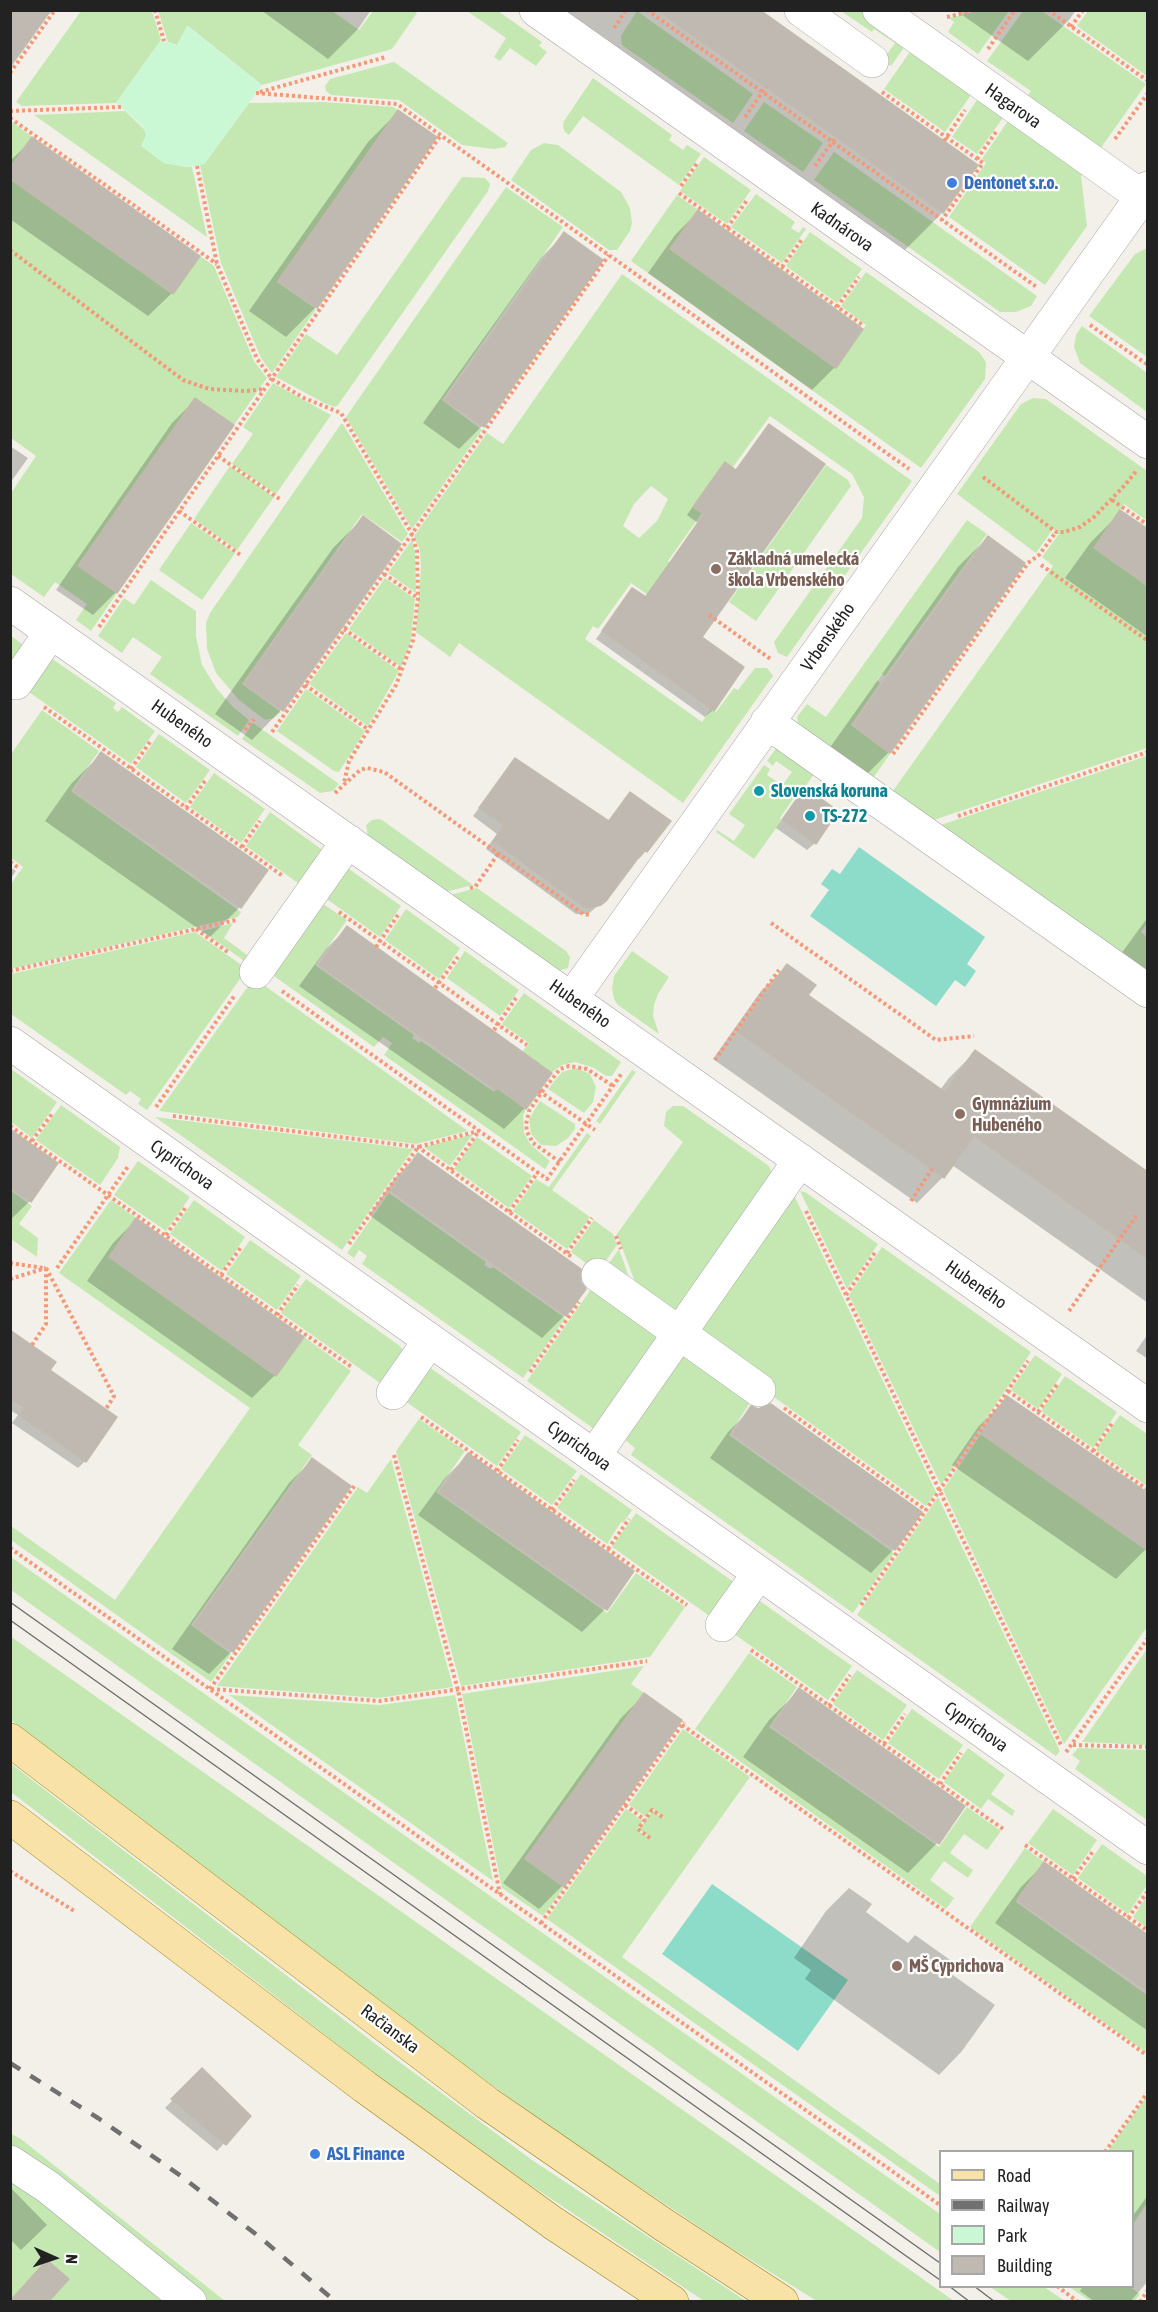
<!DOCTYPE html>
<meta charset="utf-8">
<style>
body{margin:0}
#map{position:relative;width:1158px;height:2312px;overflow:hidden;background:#f2f0e9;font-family:"Asap Condensed",sans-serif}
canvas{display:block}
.frame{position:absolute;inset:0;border:12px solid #222;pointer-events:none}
.legend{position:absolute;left:939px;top:2150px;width:195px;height:138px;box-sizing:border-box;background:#fff;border:2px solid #a7a7a7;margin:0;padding:8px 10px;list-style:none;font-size:18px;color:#222}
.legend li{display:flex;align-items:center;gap:12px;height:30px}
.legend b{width:30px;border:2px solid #a7a7a7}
.north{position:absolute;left:24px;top:2228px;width:60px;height:60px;-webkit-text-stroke:4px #fff;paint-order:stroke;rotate:93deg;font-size:16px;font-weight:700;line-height:24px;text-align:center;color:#222}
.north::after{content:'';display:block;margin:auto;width:21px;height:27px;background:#222;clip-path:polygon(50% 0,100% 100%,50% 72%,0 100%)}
</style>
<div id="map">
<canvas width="1158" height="2312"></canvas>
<div class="frame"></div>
<ul class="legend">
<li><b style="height:8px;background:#f8e2a8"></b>Road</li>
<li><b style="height:8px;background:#707070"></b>Railway</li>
<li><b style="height:16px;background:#caf8d5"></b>Park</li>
<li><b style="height:16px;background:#bfb9b2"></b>Building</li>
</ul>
<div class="north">N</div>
</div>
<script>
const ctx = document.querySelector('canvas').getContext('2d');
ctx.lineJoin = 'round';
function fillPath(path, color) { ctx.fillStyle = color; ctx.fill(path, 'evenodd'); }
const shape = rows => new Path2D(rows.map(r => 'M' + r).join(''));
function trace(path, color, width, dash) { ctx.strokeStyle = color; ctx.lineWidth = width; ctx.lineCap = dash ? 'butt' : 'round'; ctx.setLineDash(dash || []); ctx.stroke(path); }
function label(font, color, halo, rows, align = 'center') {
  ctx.font = font + ' "Asap Condensed",sans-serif'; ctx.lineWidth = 4.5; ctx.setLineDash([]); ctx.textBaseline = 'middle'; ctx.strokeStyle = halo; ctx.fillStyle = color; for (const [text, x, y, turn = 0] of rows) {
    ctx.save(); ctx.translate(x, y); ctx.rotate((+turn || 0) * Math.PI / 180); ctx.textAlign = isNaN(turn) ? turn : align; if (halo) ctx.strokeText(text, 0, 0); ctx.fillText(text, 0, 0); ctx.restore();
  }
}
fillPath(shape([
 [982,10,1009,11,978,54,948,32,954,22,949,18],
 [81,11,152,11,161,40,116,103,22,106,16,102],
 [158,11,332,11,359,30,373,11,414,11,417,13,392,49,262,85,188,26,177,45,168,42],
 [467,11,498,11,542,42,539,46,547,52,536,66,510,48,500,61,494,57,506,38],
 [637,11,753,94,733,123,622,45,621,36],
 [841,11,864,11,908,42,891,66,883,60,895,43,874,29,872,32],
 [1023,11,1042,11,1146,84,1096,155,1023,103,1031,91,987,61],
 [1088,11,1147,11,1147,76,1077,26],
 [914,46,975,89,945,132,884,89],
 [394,62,508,143,505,147,494,149,462,145,399,100,331,95,326,91,325,86,330,79],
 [593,78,672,135,669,140,683,150,687,145,701,154,679,185,583,116,569,135,565,132,563,127,564,121],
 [981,94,1007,112,977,154,952,137],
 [324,102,393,107,398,110,277,282,316,309,272,373,261,358,221,263,200,165,205,163,249,103],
 [764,102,823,143,803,172,744,131],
 [125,111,145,130,146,135,142,146,164,163,192,167,207,237,34,115],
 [1012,115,1087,169,1081,176,1087,226,1045,285,949,217,986,163,982,159],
 [11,121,32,137,11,168],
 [544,143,558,145,621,192,630,208,632,223,630,231,617,250,609,250,511,180,531,150],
 [834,152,1037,296,1031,306,1016,312,1000,312,814,180],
 [704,157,751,190,727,224,680,191],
 [462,177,485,178,490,184,488,191,338,405,335,407,324,403,276,377,306,334,337,355],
 [11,179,172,294,200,256,214,266,254,361,267,378,234,425,196,399,79,566,117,593,91,631,76,620,87,604,55,582,44,597,11,574,11,493,36,456,11,438],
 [506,187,563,227,442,400,482,430,412,529,346,417],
 [756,194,795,222,791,228,799,233,803,227,806,229,782,263,731,227],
 [677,195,698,210,671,249,835,368,866,325,841,306,866,272,979,352,986,362,985,379,921,468,631,261],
 [810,232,862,269,837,303,786,266],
 [1147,248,1147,357,1089,316,1135,254],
 [622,274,912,481,787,657,778,653,774,642,862,518,864,497,852,474,770,416,733,467,725,462,694,506,702,513,668,561,688,577,666,608,631,583,598,629,593,626,585,639,702,722,711,709,716,712,734,688,738,690,755,668,767,668,773,676,683,803,459,643,450,657,416,632,421,569,420,550,414,536,487,433,503,444],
 [651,486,668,499,657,521,639,538,623,526,634,504],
 [1082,326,1147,373,1147,412,1080,363,1074,347,1076,335],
 [273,383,331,415,276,494,232,464,253,434,243,427],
 [1033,398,1046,399,1147,471,1147,521,1124,504,1094,548,1147,586,1147,748,928,822,890,795,1053,566,1042,557,1059,534,1053,529,1036,553,957,494,1021,404],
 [341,424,343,424,408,534,402,542,362,514,242,684,281,712,274,718,265,720,239,700,216,673,207,649,206,623,210,613],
 [826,465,848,480,851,486,756,621,729,602],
 [230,466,274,497,237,550,194,519],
 [967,520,987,534,885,676,882,674,877,680,880,683,851,725,890,754,871,781,799,729,797,717,807,704,826,717],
 [191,523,235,553,202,600,159,570],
 [412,540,415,552,416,593,388,573],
 [385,578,415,599,411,640,401,667,349,629],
 [151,580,196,611,196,636,202,665,217,689,233,707,249,720,238,736,150,674,162,657,133,637,122,653,98,636,124,598,134,605],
 [346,633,399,671,368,726,309,684],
 [11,636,29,649,11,675],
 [48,656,116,703,113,708,118,712,122,707,155,731,131,764,26,690],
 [306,689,365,731,339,772,334,771,277,731],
 [42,710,99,751,71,791,241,912,238,917,11,969,11,884,23,867,11,858,11,754],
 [253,723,339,784,333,791,320,793,242,739],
 [159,734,210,770,186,803,136,767],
 [777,747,816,771,805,787,802,786,780,818,782,820,754,859,716,832,717,830,734,841,745,825,729,814,764,765,770,769,767,775,782,785,787,779,792,772,776,761,773,766,767,761],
 [1147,756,1148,922,1141,932,1147,937,1147,977,935,827],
 [214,773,265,809,241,843,190,807],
 [270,812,328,854,305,888,246,846],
 [379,819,382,820,473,885,445,892,368,836,366,825,372,820],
 [342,864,401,906,380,937,321,895],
 [477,888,566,951,570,957,568,968,558,971,450,895],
 [317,900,347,920,315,965,414,1035,412,1038,419,1043,421,1041,494,1092,497,1088,526,1109,523,1116,524,1133,531,1145,550,1161,545,1169,384,1055,392,1043,383,1037,374,1047,271,974],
 [406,909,460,948,439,979,385,940],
 [233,923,224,938,254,960,250,965,202,931],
 [195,932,247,969,147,1110,138,1104,141,1099,130,1091,126,1095,11,1014,11,974],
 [465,951,519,990,500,1016,447,978],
 [632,951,669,977,658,994,654,1005,653,1016,659,1034,618,1005,614,999,612,988,614,976],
 [254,978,468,1131,416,1144,159,1111],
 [524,993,621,1062,612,1076,606,1076,594,1068,575,1062,562,1065,551,1073,522,1052,529,1043,502,1024],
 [576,1068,590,1074,596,1087,593,1102,584,1113,548,1089,562,1072],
 [11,1069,57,1102,32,1138,11,1122],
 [632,1070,636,1072,600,1124,596,1121],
 [540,1101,575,1124,575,1129,568,1138,556,1146,541,1145,531,1134,529,1119],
 [61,1105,120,1147,118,1158,100,1185,36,1140],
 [673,1106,683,1106,769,1166,775,1182,679,1319,641,1298,617,1234,683,1142,664,1126,666,1112],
 [155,1117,413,1149,342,1250],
 [587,1133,591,1136,552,1190,590,1217,567,1249,513,1211,536,1179,549,1187],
 [473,1134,450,1166,424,1147,451,1140],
 [477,1137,532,1176,509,1208,454,1169],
 [138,1161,190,1197,166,1231,114,1195],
 [11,1191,32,1206,19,1224,38,1238,37,1257,11,1239],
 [792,1191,936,1492,926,1506,760,1387,692,1329],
 [800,1191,805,1192,878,1244,847,1289],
 [389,1193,486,1262,484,1265,491,1269,493,1267,565,1318,523,1378,362,1264,367,1256,359,1250,354,1258,347,1253],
 [111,1200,136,1218,109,1257,164,1296,276,1375,304,1337,351,1371,298,1445,312,1455,191,1625,231,1654,211,1682,11,1540,11,1526,115,1600,250,1408,59,1273],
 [194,1200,245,1237,222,1271,170,1234],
 [594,1220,613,1234,617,1245,598,1272,571,1252],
 [250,1240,301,1276,277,1310,226,1274],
 [882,1247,1031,1352,941,1485,849,1295],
 [619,1249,635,1294,603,1272],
 [306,1279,400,1346,403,1351,383,1385,281,1313],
 [596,1282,663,1329,594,1429,527,1381],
 [678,1349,755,1395,729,1435,894,1553,853,1613,631,1455,635,1448,624,1439],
 [1035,1355,1062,1374,1038,1409,1011,1390],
 [429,1367,521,1432,497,1466,405,1401],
 [1065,1376,1117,1412,1093,1448,1041,1411],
 [1120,1415,1147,1434,1147,1486,1096,1450],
 [419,1419,465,1451,436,1492,607,1613,636,1573,685,1607,650,1657,461,1686,396,1451],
 [981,1434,1147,1550,1147,1627,1064,1744,943,1490],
 [525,1435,577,1471,552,1505,501,1469],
 [391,1459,453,1687,379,1698,217,1686,358,1487,367,1493],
 [581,1474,632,1510,623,1523,621,1522,607,1544,557,1508],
 [938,1497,1060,1751,1056,1756,857,1615],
 [636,1513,738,1585,711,1617,612,1547],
 [11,1557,940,2214,940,2252,11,1590],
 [754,1597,852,1666,828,1700,734,1634],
 [10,1636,954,2301,817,2301,728,2246,572,2142,457,2060,11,1720],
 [1147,1649,1147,1745,1082,1742],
 [749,1653,797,1687,769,1727,939,1847,967,1807,1001,1831,987,1850,964,1834,950,1853,973,1870,968,1878,944,1861,930,1880,954,1898,946,1909,695,1729],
 [644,1666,631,1684,644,1693,525,1859,564,1887,543,1916,502,1888,462,1694],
 [857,1670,907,1705,883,1740,833,1704],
 [229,1695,380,1705,455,1695,493,1881],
 [912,1709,963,1745,939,1779,888,1743],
 [683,1729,750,1777,622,1957,940,2184,940,2196,547,1919,626,1809,643,1821,637,1830,650,1839,639,1829,652,1811,664,1818,652,1809,646,1817,629,1805],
 [968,1748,1005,1775,991,1794,1015,1811,1012,1816,988,1799,981,1809,944,1782],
 [1078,1748,1147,1750,1147,1820,1075,1769,1080,1761,1072,1755],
 [10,1763,386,2052,532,2160,746,2301,704,2301,520,2178,372,2071,11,1792],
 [1053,1809,1097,1840,1073,1875,1028,1843],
 [1102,1844,1147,1876,1147,1885,1128,1914,1078,1878],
 [1025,1848,1044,1862,1016,1902,1147,1995,1147,2053,970,1927],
 [1147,1896,1147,1928,1133,1917],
 [1147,2096,1147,2203,1133,2224,1132,2152,1108,2151],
 [10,2133,21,2139,225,2301,11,2301],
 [990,2287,1044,2287,1065,2301,1011,2301],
 [1069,2287,1130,2287,1140,2294,1135,2301,1090,2301]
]), '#c5e8b3');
fillPath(shape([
 [187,26,262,85,205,163,197,166,184,167,164,163,141,146,146,135,143,126,116,103,161,40,177,45]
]), '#caf8d5');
fillPath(shape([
 [859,847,985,937,967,964,976,971,965,987,955,980,936,1006,810,916,829,890,821,884,832,869,840,874],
 [712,1884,848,1980,798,2051,662,1954]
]), '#8cdcc9');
fillPath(shape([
 [261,10,371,10,358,29,328,59],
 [558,10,758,10,976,165,942,213,901,254],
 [955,10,1076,10,1069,20,1028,61],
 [398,112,316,307,286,337,249,311,368,142],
 [33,139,198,256,172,293,148,316,10,219,10,161],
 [698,212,835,367,812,390,648,273,675,235],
 [564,234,601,260,482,426,459,449,423,423,541,258],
 [195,400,116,592,93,615,56,590,172,423],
 [769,426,700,638,713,710,705,717,596,639,632,590,644,598,698,523,687,515,718,471,726,464,735,471],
 [10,446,28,458,10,483],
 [1121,512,1148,531,1148,637,1065,578,1091,542],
 [363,518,281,710,252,740,215,714,333,548],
 [988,537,889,752,859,782,824,756,958,567],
 [101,754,266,870,240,907,210,937,45,821,71,784],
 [515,760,607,822,630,794,646,851,639,859,637,857,605,900,588,914,576,914,486,849,497,834,473,816],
 [805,789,815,843,807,850,776,828],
 [10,867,16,871,10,879],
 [1148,917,1148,985,1115,962],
 [347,928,525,1108,504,1129,299,986,326,949],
 [787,966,806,996,940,1090,949,1078,975,1052,1148,1173,1148,1303,952,1165,943,1177,917,1203,713,1059,761,991],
 [10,1131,30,1201,10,1220],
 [418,1155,579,1283,584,1289,565,1315,542,1338,369,1215,395,1178],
 [136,1220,275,1375,252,1398,87,1281,113,1243],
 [10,1331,48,1370,85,1461,78,1468,12,1423,18,1415,10,1410],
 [1148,1334,1148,1359,1136,1351],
 [1007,1398,1146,1549,1116,1579,952,1465,978,1427],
 [752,1408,920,1512,894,1549,871,1573,710,1458,728,1432],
 [468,1455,605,1609,582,1632,418,1515,445,1478],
 [312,1460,232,1651,209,1674,172,1649,289,1483],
 [799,1690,963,1806,937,1843,908,1873,743,1757,769,1720],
 [644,1695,562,1886,539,1909,503,1883,621,1718],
 [1044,1864,1148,1937,1148,2031,995,1923,1021,1887],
 [849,1888,872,1904,866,1912,908,1943,915,1935,953,1962,947,1971,995,2005,962,2051,939,2075,805,1979,811,1970,794,1958,826,1911],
 [202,2070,249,2116,217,2151,165,2108],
 [10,2187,47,2225,21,2250,10,2239],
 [1148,2195,1148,2281,1130,2302,1095,2302,1080,2291,1083,2286,1132,2286,1132,2217],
 [32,2277,67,2279,47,2302,10,2302]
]), '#0003');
const building = shape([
 [10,10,51,10,10,67,10,10],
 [657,10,760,10,978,165,943,213,657,10],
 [398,110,437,137,317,308,278,281,398,110],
 [32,137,200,256,173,294,10,179,10,168,32,137],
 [698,210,863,329,836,368,670,249,698,210],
 [564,232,603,260,484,427,445,400,564,232],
 [195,398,234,425,117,593,78,566,195,398],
 [769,424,825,464,702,637,744,667,714,711,602,631,632,588,646,597,704,514,693,507,725,462,736,470,769,424],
 [1120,510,1148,529,1148,586,1094,548,1120,510],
 [363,516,401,544,283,711,244,684,363,516],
 [988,536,1025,563,890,753,853,725,988,536],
 [101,752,268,870,241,908,74,791,101,752],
 [515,758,609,821,630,792,671,821,647,852,644,850,606,901,601,905,590,908,584,907,493,841,504,825,479,808,515,758],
 [805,787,838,811,816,844,782,820,805,787],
 [347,926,552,1073,526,1109,497,1088,496,1090,319,965,347,926],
 [787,964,816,985,808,995,945,1092,975,1050,1148,1172,1148,1259,974,1136,944,1178,738,1032,787,964],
 [10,1129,58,1163,31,1202,10,1188,10,1129],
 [418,1153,581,1269,581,1282,586,1289,566,1316,391,1191,418,1153],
 [136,1218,304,1337,276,1376,109,1257,136,1218],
 [10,1330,56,1362,50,1370,117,1417,86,1462,19,1415,24,1407,10,1398,10,1330],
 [1007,1396,1148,1493,1148,1551,981,1434,1007,1396],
 [771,1404,922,1512,895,1550,732,1434,751,1406,758,1409,771,1404],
 [468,1453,634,1571,607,1610,440,1492,468,1453],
 [312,1458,351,1486,233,1652,194,1625,312,1458],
 [799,1688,965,1806,939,1844,772,1726,799,1688],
 [644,1693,682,1720,564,1887,525,1859,644,1693],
 [1044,1862,1148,1935,1148,1992,1017,1900,1044,1862],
 [202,2068,251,2116,226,2145,171,2099,202,2068],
 [47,2260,69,2279,49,2301,10,2301,47,2260]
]);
fillPath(building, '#bfb9b2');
trace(building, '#c3baac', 1.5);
const minor = shape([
 [536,10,1148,442],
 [801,10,872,61],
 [879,10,1148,201],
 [10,603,1148,1406],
 [16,683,51,632],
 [767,722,1148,991],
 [256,972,348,841],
 [572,998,1148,188],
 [10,1043,1148,1848],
 [598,1275,759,1390],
 [393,1393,430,1340],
 [594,1456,800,1160],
 [722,1625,759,1573],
 [10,2162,48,2187,190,2302]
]);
const major = shape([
 [10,1740,487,2103,664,2225,782,2302],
 [10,1817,365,2087,553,2223,672,2302]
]);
trace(minor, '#a6a6a6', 34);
trace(major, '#987f07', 34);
trace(shape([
 [155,10,164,41],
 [418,10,418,11],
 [647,10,1038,288],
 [1048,10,1148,81],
 [947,17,976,10],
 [1071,27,1083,10],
 [614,28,626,10],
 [988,49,1015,10],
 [10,73,55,10],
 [260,92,386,57],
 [882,92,983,163,942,220],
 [256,93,397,104,909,469],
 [10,111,121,107],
 [745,117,766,87],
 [10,118,217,264],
 [1115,139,1148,93],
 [944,141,965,110],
 [977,159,996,132],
 [197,166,217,264,257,359,272,379,304,398,341,413,412,534,417,551,418,598,413,640,396,685,349,761,344,783],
 [815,166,836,137],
 [681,186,698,162],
 [679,193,864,326],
 [727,228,748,199],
 [10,250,183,380,209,389,246,391,265,389],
 [782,267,803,238],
 [837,307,859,277],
 [1090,325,1148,365],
 [218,456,281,500],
 [983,477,1056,532,1064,532,1080,527,1094,517,1125,485,1137,470],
 [1112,500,1148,525],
 [179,511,242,556],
 [1041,565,1148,641],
 [384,574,418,598],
 [709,615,772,660],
 [99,627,441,135],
 [344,629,402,670],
 [305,685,369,730],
 [44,707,283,876],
 [245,730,254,719],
 [272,732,609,255],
 [893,754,1028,563,1039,555,1056,532],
 [131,769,150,742],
 [335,793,360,770,367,768,384,772,583,914,590,915],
 [186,808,205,781],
 [958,816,1148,752],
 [242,847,260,821],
 [10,862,19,868],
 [470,888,475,887,498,854],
 [339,912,527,1045],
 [771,923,936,1040,974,1036],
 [196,929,229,953],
 [376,947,398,915],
 [10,971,236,920],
 [435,988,458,957],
 [282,991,547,1179,622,1073],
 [494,1030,516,998],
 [715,1060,779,970],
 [539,1091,595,1130],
 [156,1107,235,995],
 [173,1116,418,1147,572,1257],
 [10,1126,353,1368],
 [32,1141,52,1114],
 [560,1162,533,1143,527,1132,526,1124,529,1111,541,1093,560,1069,569,1066,587,1069,613,1086],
 [451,1170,479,1131],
 [911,1201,932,1169],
 [806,1211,1061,1745],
 [509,1212,538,1172],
 [166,1235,186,1207],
 [616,1236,621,1249],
 [349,1244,418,1147,478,1131],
 [567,1253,592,1218],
 [10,1263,43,1268],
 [46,1268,114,1396,106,1409],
 [57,1268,129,1165],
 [221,1275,242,1246],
 [10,1279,46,1268],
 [846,1295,876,1251],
 [1069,1311,1136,1216],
 [277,1315,298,1285],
 [32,1345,46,1324,46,1269],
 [530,1372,579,1302],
 [1008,1391,1148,1490],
 [784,1408,926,1510],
 [1038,1412,1058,1383],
 [421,1417,687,1605],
 [1093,1451,1113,1422],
 [394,1455,458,1690,500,1894],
 [497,1471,518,1440],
 [552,1510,574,1480],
 [10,1548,940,2205],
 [608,1549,629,1519],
 [861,1605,1028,1361],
 [751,1650,1003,1829],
 [210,1689,355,1485],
 [211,1689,380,1701,647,1661],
 [829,1706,850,1675],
 [682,1725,1148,2056],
 [884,1744,905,1714],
 [1073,1745,1148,1747],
 [1066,1752,1148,1638],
 [940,1784,961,1753],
 [625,1805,645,1820],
 [650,1838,638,1829,652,1810,664,1818],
 [1025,1845,1148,1931],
 [10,1871,76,1912],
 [1073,1879,1094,1850],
 [1128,1918,1148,1891],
 [541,1923,684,1722],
 [1105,2152,1148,2092],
 [1057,2286,1078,2302],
 [1140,2302,1148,2290]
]), '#f49878', 4, [3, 3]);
trace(minor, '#fff', 33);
trace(major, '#f8e2a8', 33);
trace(shape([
 [10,1602,940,2263],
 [10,1620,940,2280],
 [949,2286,970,2302],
 [974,2286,995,2302]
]), '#707070', 1.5);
trace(shape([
 [10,2063,98,2118,181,2176,262,2239,336,2302]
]), '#707070', 4.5, [12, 12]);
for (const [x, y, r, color] of [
 [952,183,6,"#3f7fe0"],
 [716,569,6,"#8d6e63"],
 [759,791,6,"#0f9aa8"],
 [810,816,6,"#0f9aa8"],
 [960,1114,6,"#8d6e63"],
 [897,1966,6,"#8d6e63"],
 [315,2154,6,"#3f7fe0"]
]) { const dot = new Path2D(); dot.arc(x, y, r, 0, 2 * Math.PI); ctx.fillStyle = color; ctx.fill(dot); trace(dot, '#fff', 2); }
label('18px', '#222', '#fff', [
 ["Hagarova",1013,106,35],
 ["Kadnárova",842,227,35],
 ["Vrbenského",828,637,-55],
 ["Hubeného",182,724,35],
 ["Hubeného",580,1004,35],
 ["Cyprichova",182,1165,35],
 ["Hubeného",976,1285,35],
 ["Cyprichova",579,1446,35],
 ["Cyprichova",976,1727,35],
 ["Račianska",390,2029,37]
]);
label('bold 18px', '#366cbe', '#fff', [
 ["Dentonet s.r.o.",964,183],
 ["ASL Finance",327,2154]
], 'left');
label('bold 18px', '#785e54', '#fff', [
 ["Základná umelecká",728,559],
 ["škola Vrbenského",728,580],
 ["Gymnázium",972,1104],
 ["Hubeného",972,1125],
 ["MŠ Cyprichova",909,1966]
], 'left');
label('bold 18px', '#0d838f', '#fff', [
 ["Slovenská koruna",771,791],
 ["TS-272",822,816]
], 'left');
</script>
